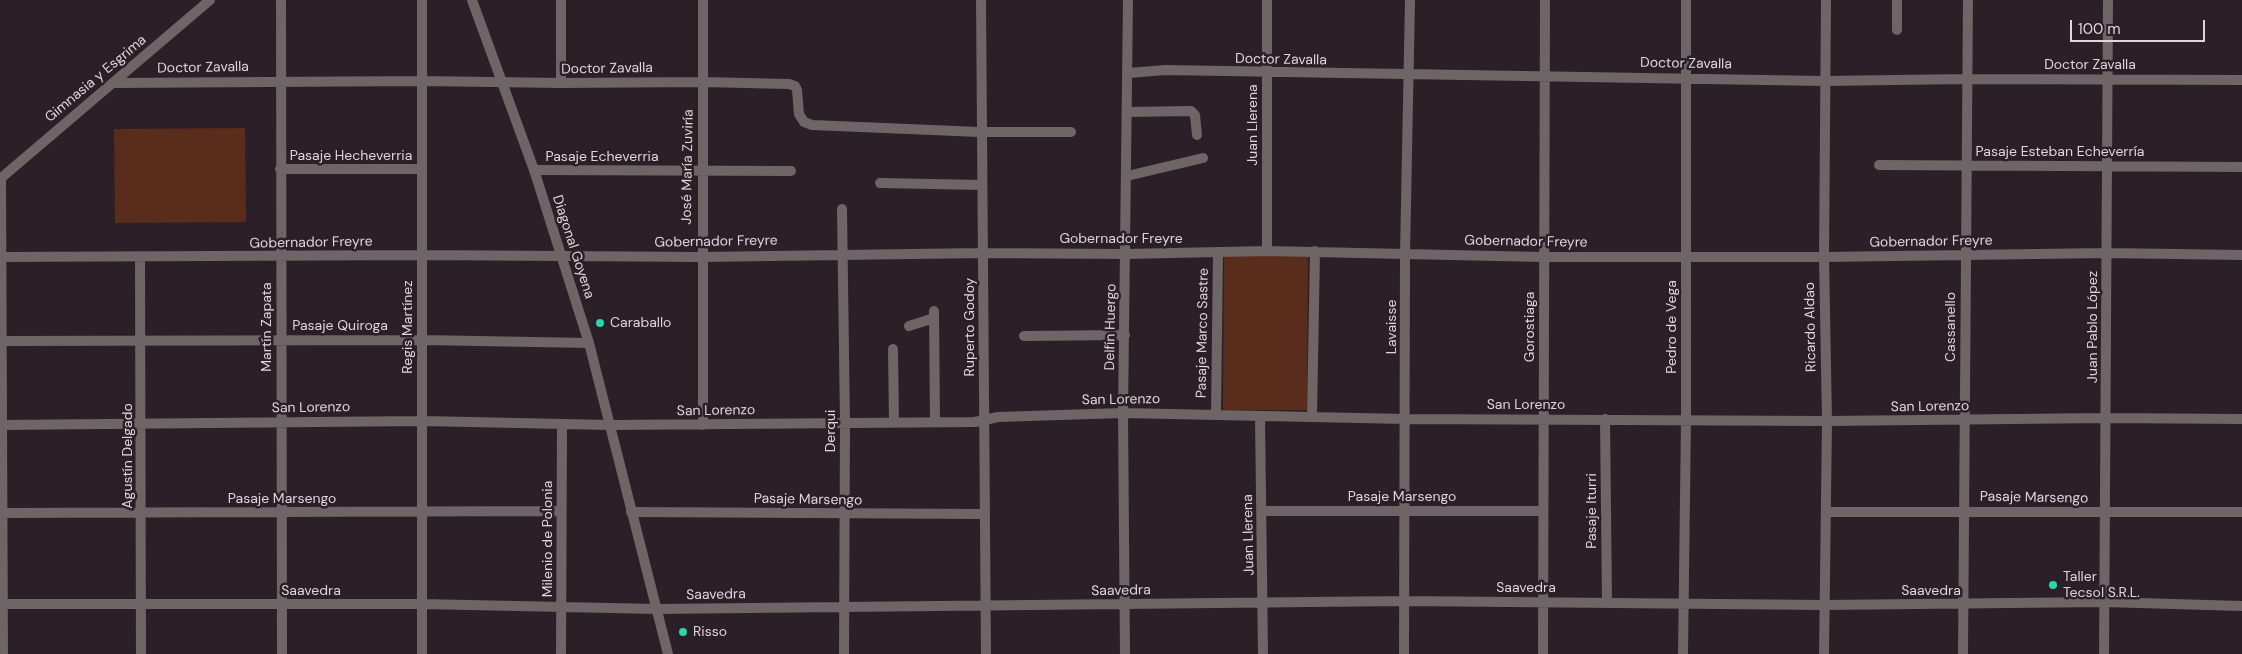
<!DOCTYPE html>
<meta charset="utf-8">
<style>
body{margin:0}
#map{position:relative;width:2242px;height:654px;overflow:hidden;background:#2b1f28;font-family:"DM Sans",sans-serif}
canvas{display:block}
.scale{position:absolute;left:2070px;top:20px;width:135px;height:22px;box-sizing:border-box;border:2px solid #dfd6dd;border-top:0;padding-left:6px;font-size:15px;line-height:18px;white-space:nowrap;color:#dfd6dd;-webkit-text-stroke:4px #2b1f28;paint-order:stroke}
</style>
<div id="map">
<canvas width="2242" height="654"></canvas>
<div class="scale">100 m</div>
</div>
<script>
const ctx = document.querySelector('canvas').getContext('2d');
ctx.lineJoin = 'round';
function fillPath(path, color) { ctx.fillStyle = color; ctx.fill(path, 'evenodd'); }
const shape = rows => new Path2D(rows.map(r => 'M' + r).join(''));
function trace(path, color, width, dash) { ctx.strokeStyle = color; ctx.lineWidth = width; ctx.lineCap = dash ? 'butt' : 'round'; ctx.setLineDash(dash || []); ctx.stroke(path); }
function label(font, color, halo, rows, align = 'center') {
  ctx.font = font + ' "DM Sans",sans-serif'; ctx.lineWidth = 5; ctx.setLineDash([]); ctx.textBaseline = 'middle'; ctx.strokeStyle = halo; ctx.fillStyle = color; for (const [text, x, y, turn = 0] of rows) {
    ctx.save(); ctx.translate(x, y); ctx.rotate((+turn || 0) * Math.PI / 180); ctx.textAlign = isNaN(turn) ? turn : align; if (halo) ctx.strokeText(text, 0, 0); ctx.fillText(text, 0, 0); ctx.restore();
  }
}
fillPath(shape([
 [245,128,246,222,115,223,114,129],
 [1224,254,1308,254,1307,410,1223,410]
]), '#5a2c1c');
trace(shape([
 [281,0,282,654],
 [703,0,703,425],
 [981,0,986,654],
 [1897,0,1897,30],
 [1129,73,1165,70,1824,81,1966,79,2242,80],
 [114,83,421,81,561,83,703,82,789,84,795,86,797,90,799,114,804,122,812,125,980,132,1071,132],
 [561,83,561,0],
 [1128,112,1191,111,1195,115,1197,135],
 [1879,165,2242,167],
 [280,169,421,169],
 [534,170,791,171],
 [1127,176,1203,158],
 [1,178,3,654],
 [0,179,210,0],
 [880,183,982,185],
 [842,209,845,423,844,654],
 [1267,251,1267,0],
 [0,257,422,255,701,257,983,253,1126,254,1267,251,1543,257,1824,257,2107,253,2242,255],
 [140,258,141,654],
 [934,311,935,422],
 [909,326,934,318],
 [1024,336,1125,335],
 [0,341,422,340,589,343],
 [893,349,894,422],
 [1216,414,1218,252],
 [1260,416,1263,654],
 [1312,416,1315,251],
 [1605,419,1607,602],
 [0,425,423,421,610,425,975,422,998,417,1123,413,1406,419,1827,421,2106,418,2242,419],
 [1262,511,1542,511],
 [631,512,984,514],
 [1826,512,2242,512],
 [2,513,561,511],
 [0,604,422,604,657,609,1404,601,1824,605,2104,602,2242,606],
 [422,654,422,0],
 [561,654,562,425],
 [1125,654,1123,413,1128,0],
 [1404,654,1405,255,1410,0],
 [1543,654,1545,0],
 [1683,654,1686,419,1686,0],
 [1824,654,1827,421,1824,257,1826,0],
 [1963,654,1968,0],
 [2104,654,2108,0]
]), '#6e6567', 10);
trace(shape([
 [472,0,534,170,589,343,668,654]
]), '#6e6567', 10);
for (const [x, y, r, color] of [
 [600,323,5,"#2bd5ac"],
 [2053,585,5,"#2bd5ac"],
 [683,632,5,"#2bd5ac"]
]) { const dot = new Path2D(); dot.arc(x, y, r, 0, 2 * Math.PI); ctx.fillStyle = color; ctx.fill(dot); trace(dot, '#2b1f28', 2); }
label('14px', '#dfd6dd', '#2b1f28', [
 ["Doctor Zavalla",1281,60,1],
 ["Doctor Zavalla",1686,64,1],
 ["Doctor Zavalla",2090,65],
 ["Doctor Zavalla",203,68,-1],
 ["Doctor Zavalla",607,69,-1],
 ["Gimnasia y Esgrima",96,79,-40],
 ["Juan Llerena",1253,125,-90],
 ["Pasaje Esteban Echeverría",2060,152],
 ["Pasaje Hecheverria",351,156],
 ["Pasaje Echeverria",602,157],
 ["José María Zuviría",688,167,-89],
 ["Gobernador Freyre",1121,239],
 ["Gobernador Freyre",716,242,-1],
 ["Gobernador Freyre",1526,242,1],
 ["Gobernador Freyre",1931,242,-1],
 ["Gobernador Freyre",311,243,-1],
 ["Diagonal Goyena",573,247,72],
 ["Pasaje Quiroga",340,326],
 ["Martín Zapata",267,327,-90],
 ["Regis Martínez",408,327,-90],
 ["Ruperto Godoy",970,327,-90],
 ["Delfín Huergo",1111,327,-89],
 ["Lavaisse",1392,327,-90],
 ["Gorostiaga",1530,327,-90],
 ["Pedro de Vega",1672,327,-90],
 ["Ricardo Aldao",1811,327,-91],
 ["Cassanello",1951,327,-90],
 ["Juan Pablo López",2093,327,-90],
 ["Pasaje Marco Sastre",1203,333,-89],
 ["San Lorenzo",1121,400,-1],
 ["San Lorenzo",1526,405],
 ["San Lorenzo",1930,407,-1],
 ["San Lorenzo",311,408,-1],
 ["San Lorenzo",716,411,-1],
 ["Derqui",831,431,-90],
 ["Agustín Delgado",128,456,-90],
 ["Pasaje Marsengo",1402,497],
 ["Pasaje Marsengo",2034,498,1],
 ["Pasaje Marsengo",282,499],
 ["Pasaje Marsengo",808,500,1],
 ["Pasaje Iturri",1592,511,-90],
 ["Juan Llerena",1249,535,-91],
 ["Milenio de Polonia",548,539,-90],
 ["Saavedra",1526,588],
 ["Saavedra",311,591],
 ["Saavedra",1121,591,-1],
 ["Saavedra",1931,591],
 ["Saavedra",716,595,-1]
]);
label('14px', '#dfd6dd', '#2b1f28', [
 ["Caraballo",610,323],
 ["Taller",2063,577],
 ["Tecsol S.R.L.",2063,593],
 ["Risso",693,632]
], 'left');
</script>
